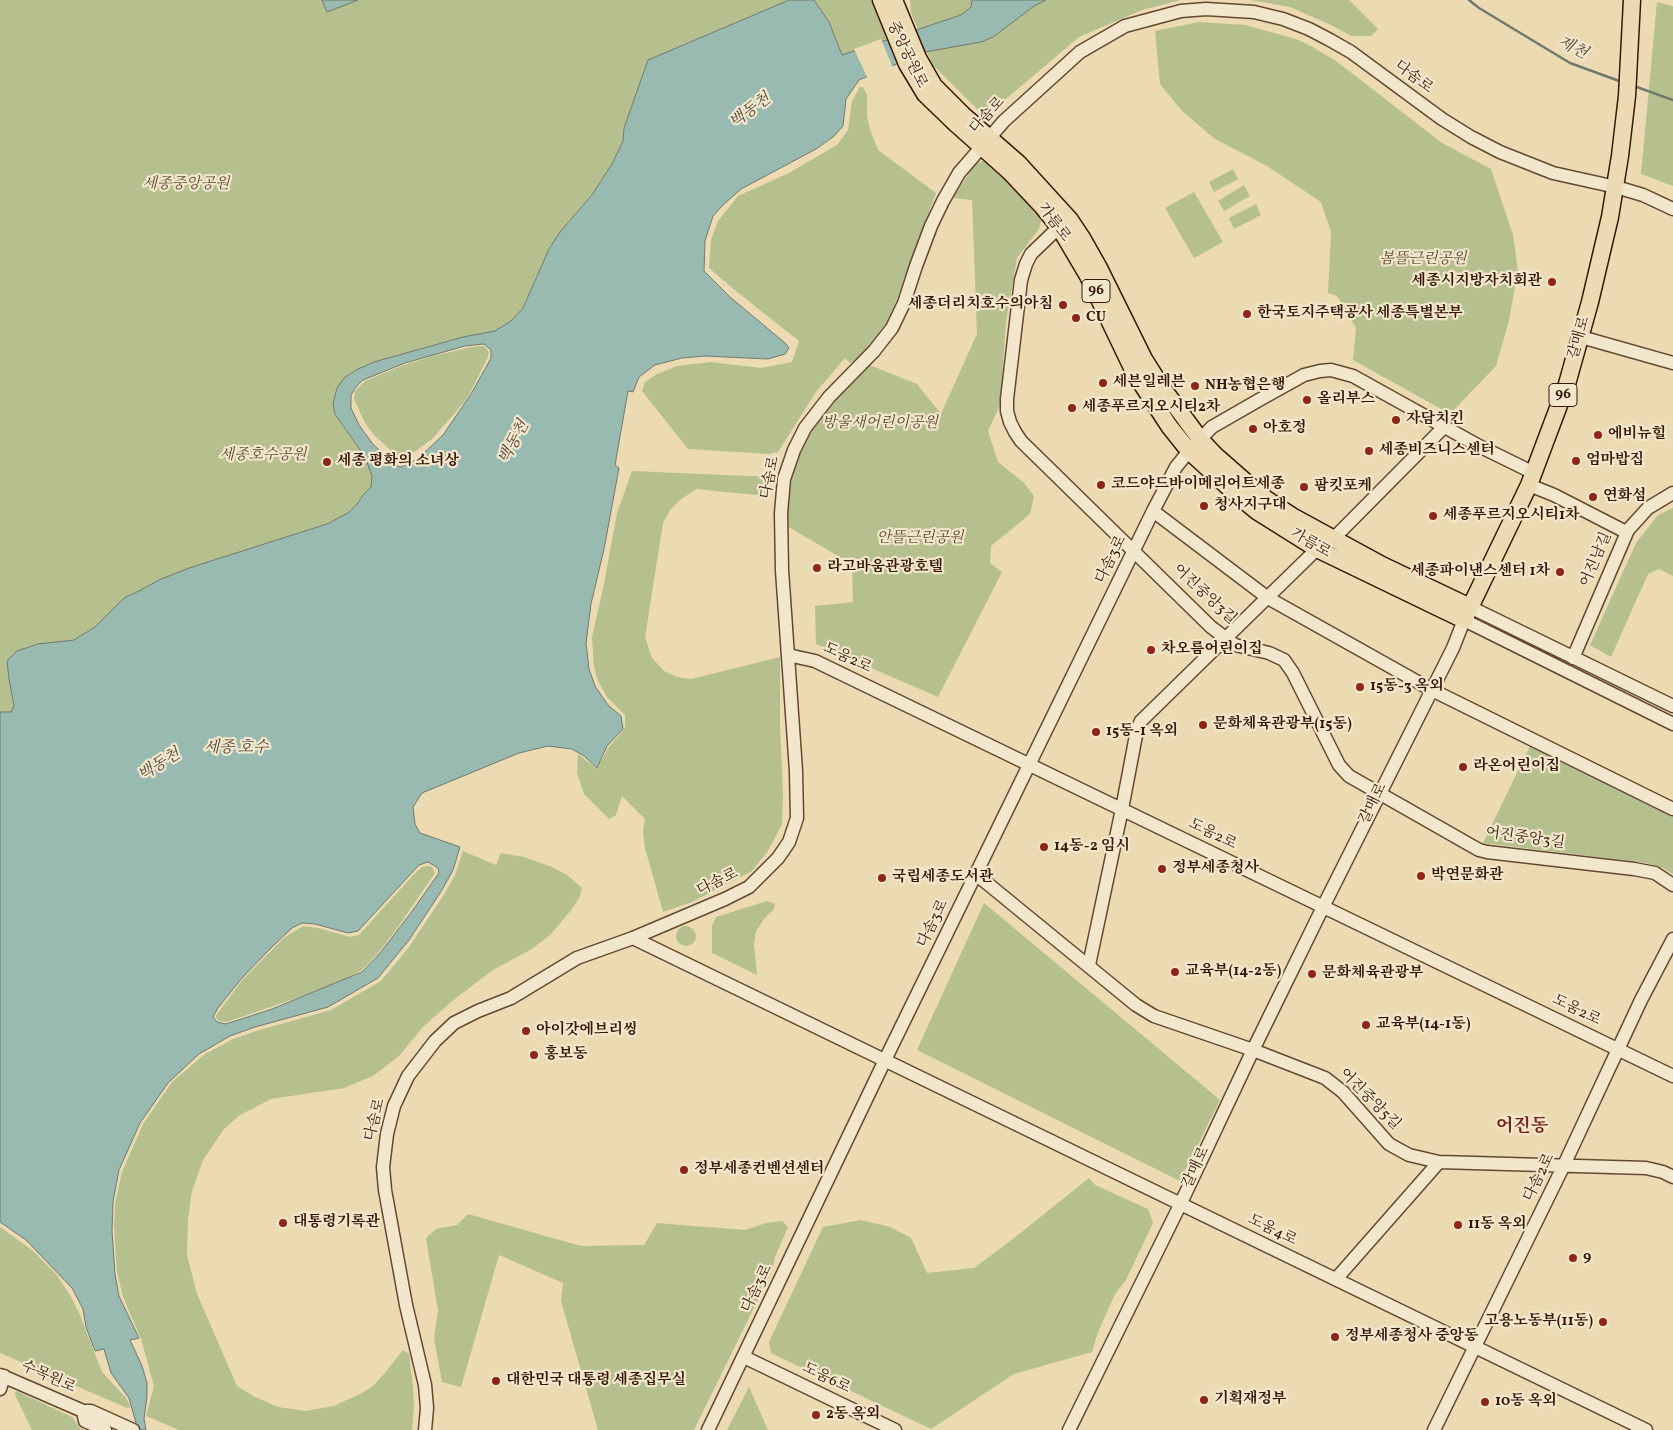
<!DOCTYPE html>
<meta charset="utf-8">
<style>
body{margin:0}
canvas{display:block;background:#ebdab2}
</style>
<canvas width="1673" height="1430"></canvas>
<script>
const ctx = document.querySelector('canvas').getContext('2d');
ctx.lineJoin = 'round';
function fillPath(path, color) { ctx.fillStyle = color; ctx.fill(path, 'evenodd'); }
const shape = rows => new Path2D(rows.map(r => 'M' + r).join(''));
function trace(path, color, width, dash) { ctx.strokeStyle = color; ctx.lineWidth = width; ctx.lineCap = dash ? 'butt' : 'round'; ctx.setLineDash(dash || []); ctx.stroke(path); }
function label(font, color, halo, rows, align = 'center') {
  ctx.font = font + ' Vollkorn,"Noto Serif KR",serif'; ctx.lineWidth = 4.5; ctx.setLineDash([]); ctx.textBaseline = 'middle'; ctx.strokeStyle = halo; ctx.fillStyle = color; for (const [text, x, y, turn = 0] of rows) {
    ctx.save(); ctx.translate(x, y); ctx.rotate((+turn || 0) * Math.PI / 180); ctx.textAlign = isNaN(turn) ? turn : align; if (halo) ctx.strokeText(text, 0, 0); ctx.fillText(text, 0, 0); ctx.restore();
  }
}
fillPath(shape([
 [0,0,788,0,648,60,624,128,623,141,612,164,592,195,560,232,549,249,523,308,511,321,495,331,463,337,374,362,356,370,345,378,337,388,333,404,335,414,365,457,372,476,371,487,363,495,358,503,348,513,327,524,189,568,124,598,95,627,74,640,59,643,9,679,14,706,11,712,3,713,0,712],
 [814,0,873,0,888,39,842,55,829,22],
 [910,0,1181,0,1142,10,1079,37,993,110,981,112,975,107,932,64,911,13],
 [1250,0,1349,0,1378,29,1371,36,1351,36,1333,26,1290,7],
 [1657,2,1673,6,1673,186,1641,174],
 [1199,22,1245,25,1296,39,1311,46,1336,61,1442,143,1491,169,1513,235,1518,270,1509,320,1496,366,1450,414,1353,360,1356,328,1337,296,1328,293,1331,232,1321,202,1267,166,1215,139,1182,111,1160,84,1155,31],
 [860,87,863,87,867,95,867,116,870,130,878,150,936,193,896,301,886,323,860,357,850,363,845,358,816,392,778,452,769,454,688,449,642,391,645,382,657,374,677,366,710,362,761,368,792,362,799,341,737,292,709,268,711,240,718,221,738,196,789,173,837,145,848,130,852,101],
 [988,159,1042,217,1039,229,1017,258,1006,322,1000,405,988,431,998,462,1024,483,1034,496,1030,514,991,546,990,563,1002,572,938,697,816,644,815,606,853,602,852,564,785,525,792,478,805,428,867,364,917,384,941,414,977,334,972,200,953,198,975,164],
 [1233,169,1238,179,1214,192,1209,182],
 [1244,185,1250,196,1224,211,1218,201],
 [1194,192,1223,242,1194,258,1165,208],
 [1256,204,1261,215,1234,229,1229,218],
 [484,346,489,352,488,357,468,397,454,414,432,439,409,456,403,458,397,456,374,435,365,423,354,399,355,391,365,381,404,365,433,356,471,347],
 [632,471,772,477,767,496,696,489,680,500,670,510,663,523,645,637,652,658,664,671,677,677,691,679,780,657,780,726,783,795,782,824,768,851,752,871,692,902,663,912,645,848,643,832,645,819,622,796,616,815,609,819,584,794,577,773,578,754,597,769,608,748,625,728,625,715,607,697,598,681,594,667,592,637,604,584,617,513],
 [1673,508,1673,576,1659,569,1648,574,1611,657,1590,645,1636,543,1658,515],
 [1531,744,1673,813,1673,874,1663,868,1647,863,1483,843],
 [463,851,496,865,501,853,524,857,552,867,567,875,582,888,580,896,572,909,551,934,532,949,493,970,452,1001,422,1028,400,1055,373,1076,344,1088,271,1099,240,1115,224,1129,203,1160,192,1191,188,1219,187,1255,197,1294,237,1386,253,1396,278,1407,305,1411,334,1406,362,1393,373,1386,384,1374,403,1350,409,1354,413,1388,414,1408,412,1430,179,1430,146,1416,154,1386,141,1339,123,1297,117,1272,114,1227,115,1204,122,1172,143,1124,172,1082,205,1054,233,1039,256,1031,331,1010,381,981,409,947,445,893,455,875],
 [428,866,432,867,435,873,398,927,378,953,362,970,346,979,311,993,227,1022,219,1021,215,1017,243,979,285,937,303,926,318,928,350,937,359,935,415,873,422,867],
 [767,901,775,904,774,909,764,919,756,931,754,945,757,975,712,953,712,926,716,917],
 [984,903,1220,1100,1180,1181,917,1050],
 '676 936a10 10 0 1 1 20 0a10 10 0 1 1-20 0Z',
 [1089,1178,1095,1185,1148,1209,1153,1223,1126,1280,1115,1294,1098,1332,1092,1352,1014,1374,931,1429,771,1353,769,1342,823,1227,861,1220,890,1227,911,1238,927,1273,974,1268,1013,1239],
 [468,1214,581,1246,644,1245,657,1223,745,1230,766,1223,782,1221,788,1227,775,1257,772,1271,694,1430,598,1430,561,1301,563,1283,499,1255,461,1387,442,1382,434,1339,438,1310,426,1238,436,1229,457,1225],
 [0,1227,33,1251,56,1274,70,1295,79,1313,102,1372,126,1398,131,1407,127,1408,0,1353],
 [749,1387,768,1430,727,1430],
 [16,1391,72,1417,80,1428,84,1430,32,1430,15,1395]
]), '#b5c08e');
const water = shape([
 [322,0,358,0,327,12,322,0],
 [789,0,814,0,829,22,842,55,961,15,971,7,972,0,1046,0,1034,6,993,37,981,42,925,52,859,80,846,99,843,126,833,137,816,149,741,189,722,206,713,216,705,241,704,271,730,297,785,343,789,348,785,354,768,359,705,356,682,358,655,365,639,377,633,392,628,391,615,465,619,468,604,549,591,604,586,643,589,669,595,686,608,705,621,716,623,729,607,746,597,768,584,756,572,749,548,746,519,753,422,793,413,807,415,824,420,833,460,847,453,870,442,890,409,940,378,978,328,1007,255,1027,230,1036,199,1054,168,1083,140,1123,119,1170,113,1202,112,1231,115,1274,119,1296,139,1338,130,1340,142,1366,147,1383,147,1396,144,1419,146,1430,138,1430,129,1398,111,1373,104,1349,95,1351,86,1327,83,1309,72,1288,26,1240,0,1222,0,712,11,712,14,706,9,679,7,661,17,651,38,644,74,640,95,627,124,598,139,591,159,580,189,568,327,524,348,513,358,503,363,495,371,487,372,476,365,457,335,414,333,404,337,388,344,378,356,370,374,362,463,337,495,331,511,321,523,308,549,249,560,232,592,195,612,164,623,141,624,128,648,60,789,0],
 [484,344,491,350,491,358,471,394,443,435,423,454,412,462,400,467,393,464,372,443,359,425,351,408,351,395,356,387,363,380,405,363,465,346,484,344],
 [428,862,438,868,439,873,410,914,380,953,362,972,272,1009,226,1024,217,1022,213,1017,218,1008,242,978,271,948,292,928,302,923,315,924,348,933,358,931,419,865,428,862]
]);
fillPath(water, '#98bab0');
trace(water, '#72796d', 1);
fillPath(shape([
 [881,39,893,68,868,79,854,49]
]), '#ebdab2');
trace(shape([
 [1469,0,1479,8,1570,63,1622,82],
 [1634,86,1673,100]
]), '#72796d', 2.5);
const minor = shape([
 [1059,227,1031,254,1026,264,1021,280,1007,399,1007,411,1010,422,1015,432,1021,441,1211,627,1235,645,1269,653,1284,660,1293,673,1339,765,1349,776,1479,850,1487,852,1634,869,1655,873,1673,885],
 [1581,337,1673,363],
 [1529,485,1554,495,1626,532],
 [1153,511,1268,598,1432,690,1673,809],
 [1333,539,1444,427],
 [1470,607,1673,706],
 [788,655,815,661,1673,1076],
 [1573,658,1628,530,1648,508,1673,493],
 [977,875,1136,1005,1154,1016,1253,1050,1325,1078,1343,1092,1389,1144,1409,1155,1439,1162,1646,1168,1663,1172,1673,1177],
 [633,938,1646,1430],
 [1089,965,1122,809,1137,730,1141,721,1317,549],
 [1336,1279,1439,1162],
 [744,1357,895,1430],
 [0,1375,83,1411,91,1411,133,1430],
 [0,1389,4,1376],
 [83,1411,85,1421,105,1430],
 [425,1430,427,1408,425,1385,406,1305,385,1190,383,1167,387,1134,394,1106,408,1076,435,1041,454,1023,478,1011,511,998,577,958,633,938,725,899,749,887,778,858,789,842,797,818,796,771,782,570,781,513,784,479,794,450,805,428,829,397,874,351,892,328,904,303,916,266,931,226,943,201,959,173,1004,121,1080,52,1125,26,1181,11,1206,9,1254,12,1283,19,1309,29,1330,40,1351,52,1442,119,1471,137,1500,152,1553,173,1616,187,1643,195,1673,209],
 [708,1430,885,1060,1153,511,1176,467,1189,451,1212,427,1259,400,1304,375,1320,371,1331,370,1353,376,1479,446,1534,473],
 [1069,1430,1180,1205,1253,1050,1323,907,1453,648,1464,620,1673,724],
 [1434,1430,1564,1165,1641,1000,1673,939]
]);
const major = shape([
 [881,0,907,64,925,94,955,123,1010,172,1042,206,1059,227,1088,276,1134,372,1169,426,1189,451,1237,495,1258,512,1317,549,1464,620,1529,485,1567,384,1590,302,1610,217,1620,156,1627,96,1632,0],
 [894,0,918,58,934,86,963,115,1018,163,1070,220,1082,238,1099,268,1144,359,1161,386,1200,439,1215,455,1248,484,1266,499,1292,516,1382,565,1470,607]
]);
trace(minor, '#654832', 15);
trace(major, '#381708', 19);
trace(minor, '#f2e7cd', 12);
trace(major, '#ebdab2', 16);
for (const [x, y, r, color] of [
 [1552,282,5,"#8f2418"],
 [1063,305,5,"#8f2418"],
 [1247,314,5,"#8f2418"],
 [1076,318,5,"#8f2418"],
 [1103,383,5,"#8f2418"],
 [1195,386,5,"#8f2418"],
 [1307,400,5,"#8f2418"],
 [1072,408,5,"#8f2418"],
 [1396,420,5,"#8f2418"],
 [1253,429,5,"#8f2418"],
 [1598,435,5,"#8f2418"],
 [1369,451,5,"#8f2418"],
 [1576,461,5,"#8f2418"],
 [327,462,5,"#8f2418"],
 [1101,485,5,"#8f2418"],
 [1304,487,5,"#8f2418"],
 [1593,497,5,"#8f2418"],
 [1204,506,5,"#8f2418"],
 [1433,516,5,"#8f2418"],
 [817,568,5,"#8f2418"],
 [1560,572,5,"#8f2418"],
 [1151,650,5,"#8f2418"],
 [1360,687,5,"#8f2418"],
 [1203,725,5,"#8f2418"],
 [1096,732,5,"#8f2418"],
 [1463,767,5,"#8f2418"],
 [1044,847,5,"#8f2418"],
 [1162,869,5,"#8f2418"],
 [1421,876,5,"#8f2418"],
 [882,878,5,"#8f2418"],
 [1175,972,5,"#8f2418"],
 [1312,974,5,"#8f2418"],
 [1366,1025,5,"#8f2418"],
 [526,1031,5,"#8f2418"],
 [534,1055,5,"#8f2418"],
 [684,1170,5,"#8f2418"],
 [283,1223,5,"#8f2418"],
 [1458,1225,5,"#8f2418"],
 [1573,1258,5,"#8f2418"],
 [1603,1322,5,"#8f2418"],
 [1335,1337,5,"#8f2418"],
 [496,1381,5,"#8f2418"],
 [1204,1400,5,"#8f2418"],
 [1485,1402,5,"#8f2418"],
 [816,1415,5,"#8f2418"]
]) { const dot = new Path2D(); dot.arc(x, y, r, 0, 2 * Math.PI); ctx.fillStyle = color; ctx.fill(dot); trace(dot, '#f2e7cd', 2); }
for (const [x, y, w] of [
 [1096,291,28],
 [1563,395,28]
]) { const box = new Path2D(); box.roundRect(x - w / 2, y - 11.5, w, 23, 4); ctx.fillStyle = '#f2e7cd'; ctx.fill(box); trace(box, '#381708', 1); }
label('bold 14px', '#381708', null, [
 ["96",1096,291],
 ["96",1563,395]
]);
label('15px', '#381708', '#f2e7cd', [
 ["중앙공원로",906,55,64],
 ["다솜로",1413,78,37],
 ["다솜로",988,116,-47],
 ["가름로",1053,223,53],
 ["갈매로",1580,338,-74],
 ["다솜로",771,478,-78],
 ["가름로",1310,544,30],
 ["다솜3로",1112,560,-64],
 ["어진남길",1597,560,-67],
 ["어진중앙3길",1204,595,43],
 ["도움2로",847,659,25],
 ["갈매로",1374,804,-64],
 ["도움2로",1212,835,26],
 ["어진중앙3길",1525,839,8],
 ["다솜로",718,883,-26],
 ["다솜3로",934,924,-64],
 ["도움2로",1576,1011,26],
 ["어진중앙5길",1369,1100,45],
 ["다솜로",376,1120,-76],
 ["갈매로",1197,1168,-65],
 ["다솜2로",1540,1178,-64],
 ["도움4로",1272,1231,26],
 ["다솜3로",758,1289,-64],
 ["수목원로",48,1378,24],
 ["도움6로",826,1379,26]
]);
label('italic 15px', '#5e4a30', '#f2e7cd', [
 ["세종중앙공원",186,185],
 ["봄뜰근린공원",1423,260],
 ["방울새어린이공원",880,424],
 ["세종호수공원",263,456],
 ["안뜰근린공원",920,539]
]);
label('bold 15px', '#381708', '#f2e7cd', [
 ["세종시지방자치회관",1542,282,"right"],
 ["세종더리치호수의아침",1053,305,"right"],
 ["한국토지주택공사 세종특별본부",1257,314],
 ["CU",1086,318],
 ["세븐일레븐",1113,383],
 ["NH농협은행",1205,386],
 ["올리부스",1317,400],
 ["세종푸르지오시티2차",1082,408],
 ["자담치킨",1406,420],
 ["아호정",1263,429],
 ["에비뉴힐",1608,435],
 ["세종비즈니스센터",1379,451],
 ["엄마밥집",1586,461],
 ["세종 평화의 소녀상",337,462],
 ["코드야드바이메리어트세종",1111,485],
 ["팜킷포케",1314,487],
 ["연화섬",1603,497],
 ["청사지구대",1214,506],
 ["세종푸르지오시티1차",1443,516],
 ["라고바움관광호텔",827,568],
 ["세종파이낸스센터 1차",1550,572,"right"],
 ["차오름어린이집",1161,650],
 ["15동-3 옥외",1370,687],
 ["문화체육관광부(15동)",1213,725],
 ["15동-1 옥외",1106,732],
 ["라온어린이집",1473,767],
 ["14동-2 임시",1054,847],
 ["정부세종청사",1172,869],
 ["박연문화관",1431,876],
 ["국립세종도서관",892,878],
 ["교육부(14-2동)",1185,972],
 ["문화체육관광부",1322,974],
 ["교육부(14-1동)",1376,1025],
 ["아이갓에브리씽",536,1031],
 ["홍보동",544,1055],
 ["정부세종컨벤션센터",694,1170],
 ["대통령기록관",293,1223],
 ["11동 옥외",1468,1225],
 ["9",1583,1258],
 ["고용노동부(11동)",1593,1322,"right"],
 ["정부세종청사 중앙동",1345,1337],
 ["대한민국 대통령 세종집무실",506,1381],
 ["기획재정부",1214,1400],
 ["10동 옥외",1495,1402],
 ["2동 옥외",826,1415]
], 'left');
label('italic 16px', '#55483a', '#f2e7cd', [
 ["제천",1572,49,27],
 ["백동천",751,112,-37],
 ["백동천",515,443,-62],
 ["세종 호수",236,749],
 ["백동천",160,766,-32]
]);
label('bold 18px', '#7a1f14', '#f2e7cd', [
 ["어진동",1522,1128]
]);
</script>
